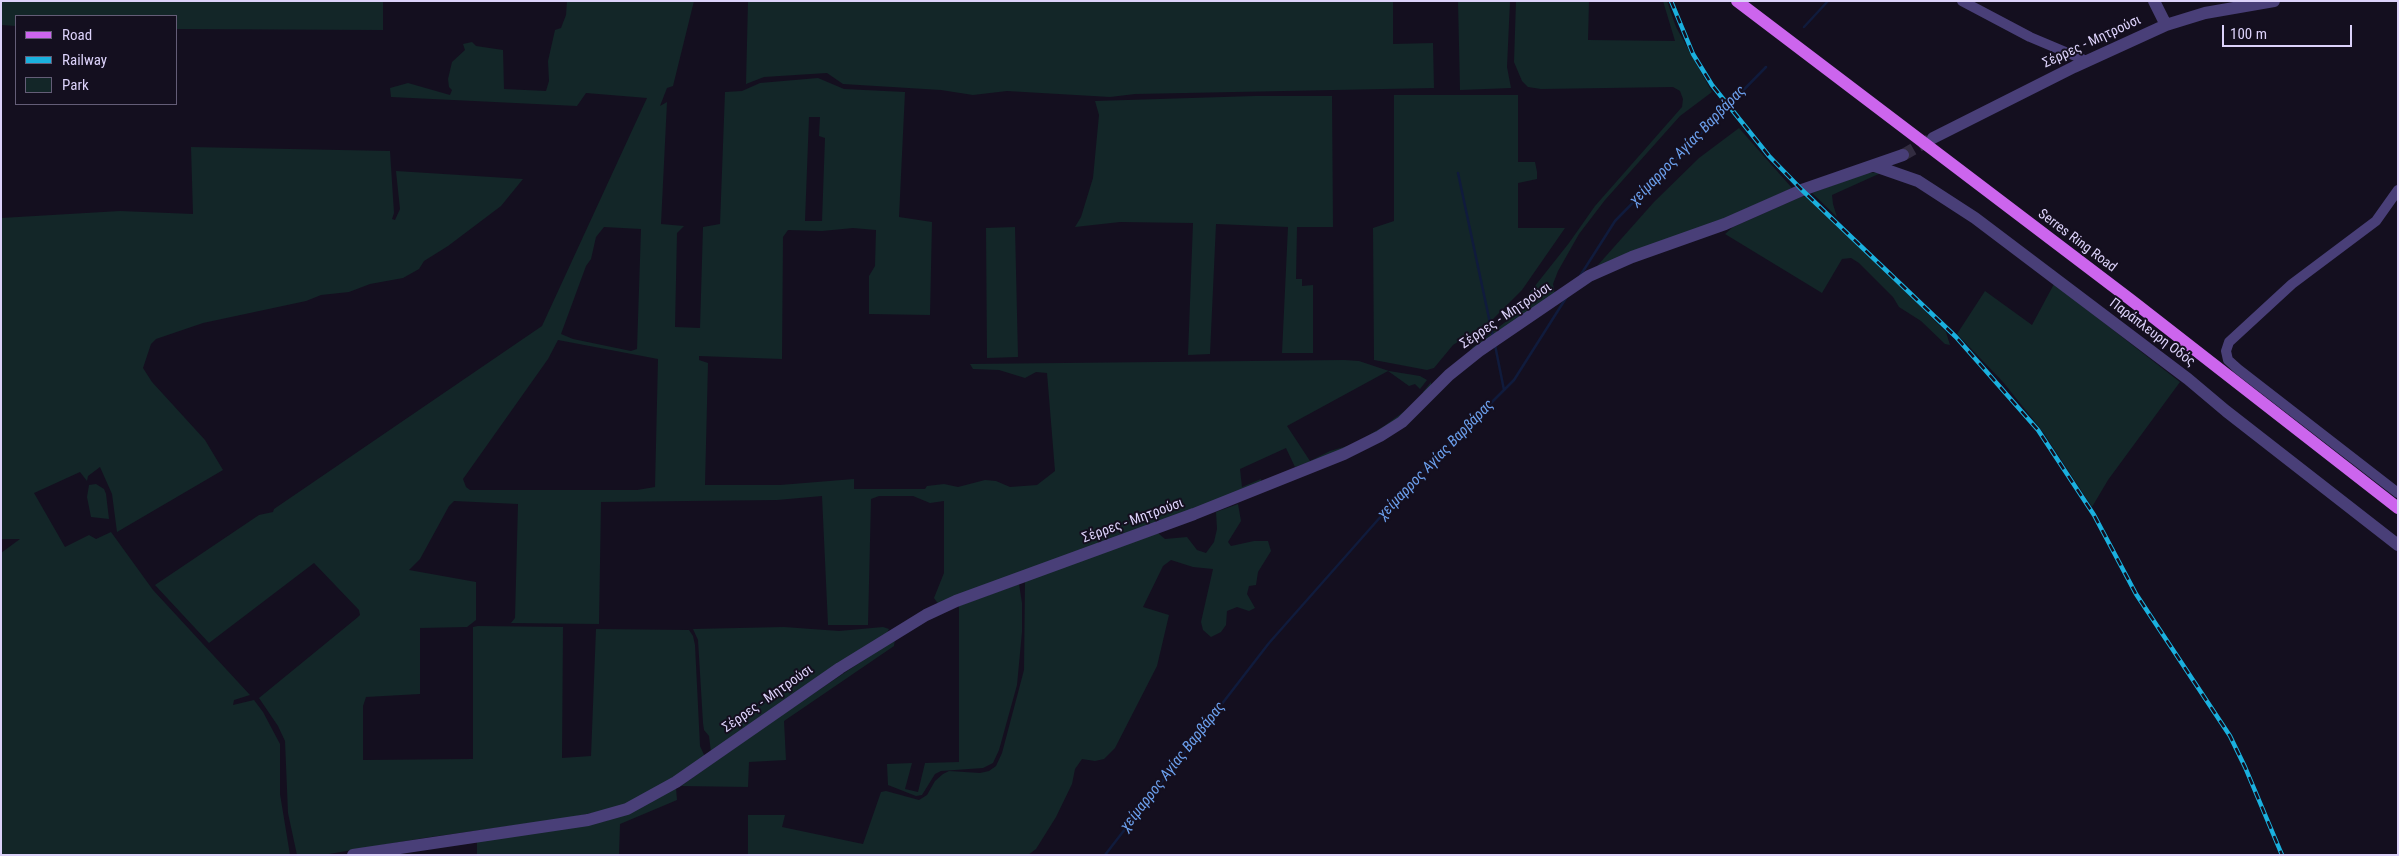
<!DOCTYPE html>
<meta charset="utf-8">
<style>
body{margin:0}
#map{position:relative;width:2399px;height:856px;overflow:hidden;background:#140f1f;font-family:"Roboto Condensed",sans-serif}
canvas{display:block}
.frame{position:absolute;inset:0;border:2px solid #dcd2fa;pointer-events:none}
.legend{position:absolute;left:15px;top:15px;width:162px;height:90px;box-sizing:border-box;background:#140f1f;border:1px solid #645d77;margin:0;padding:6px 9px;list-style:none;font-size:15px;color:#dcd2fa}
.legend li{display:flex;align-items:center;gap:10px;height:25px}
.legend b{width:25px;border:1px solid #645d77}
.scale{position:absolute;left:2222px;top:25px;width:130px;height:22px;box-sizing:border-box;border:2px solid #dcd2fa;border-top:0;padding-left:6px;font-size:15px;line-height:18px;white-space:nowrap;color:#dcd2fa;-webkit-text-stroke:4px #140f1f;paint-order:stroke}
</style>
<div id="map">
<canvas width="2399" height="856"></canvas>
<div class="frame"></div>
<ul class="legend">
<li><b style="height:6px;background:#cc65ed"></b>Road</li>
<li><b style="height:6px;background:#1ab0de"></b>Railway</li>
<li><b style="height:14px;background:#132628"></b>Park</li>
</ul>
<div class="scale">100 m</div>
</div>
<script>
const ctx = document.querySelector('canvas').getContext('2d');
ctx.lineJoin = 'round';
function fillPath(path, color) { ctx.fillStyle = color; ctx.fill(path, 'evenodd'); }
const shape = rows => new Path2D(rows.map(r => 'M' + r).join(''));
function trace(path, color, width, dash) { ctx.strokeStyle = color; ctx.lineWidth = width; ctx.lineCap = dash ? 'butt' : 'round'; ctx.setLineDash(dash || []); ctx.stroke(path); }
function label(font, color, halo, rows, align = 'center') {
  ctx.font = font + ' "Roboto Condensed",sans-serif'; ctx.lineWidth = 4; ctx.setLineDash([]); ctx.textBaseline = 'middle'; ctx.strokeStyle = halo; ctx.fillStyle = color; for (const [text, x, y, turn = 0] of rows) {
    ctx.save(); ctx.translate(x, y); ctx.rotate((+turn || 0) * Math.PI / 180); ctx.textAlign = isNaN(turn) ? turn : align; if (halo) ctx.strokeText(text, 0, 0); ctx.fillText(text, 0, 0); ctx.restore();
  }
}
fillPath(shape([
 [1,1,383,1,383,30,176,29,176,16,16,16,16,26,1,25],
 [567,1,694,1,673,86,667,88,660,106,667,102,661,224,684,226,677,233,675,327,700,328,703,227,720,224,725,92,742,91,760,83,818,78,844,89,905,92,899,217,932,222,930,315,869,314,869,276,875,266,876,230,853,228,822,231,788,230,783,237,782,359,699,356,699,360,708,363,705,485,780,485,854,479,854,489,925,489,927,486,944,484,958,487,985,480,996,481,1010,487,1037,485,1055,471,1047,373,1036,372,1025,378,999,370,973,369,970,364,1344,360,1359,361,1389,371,1420,376,1427,380,1420,389,1415,384,1409,386,1388,371,1287,426,1310,461,1330,451,1354,444,1384,426,1420,400,1424,394,1423,392,1431,382,1431,386,1416,407,1353,447,1295,467,1286,448,1240,469,1242,487,1261,479,1262,484,939,605,934,598,944,573,944,501,930,503,913,496,879,496,871,499,868,625,828,625,822,496,777,500,601,502,599,624,511,623,515,618,518,504,454,501,449,506,420,559,409,570,476,582,476,620,467,627,420,628,420,694,366,697,363,706,363,760,473,759,473,627,478,626,563,627,562,758,591,756,596,629,689,630,693,636,695,645,700,746,705,757,646,796,622,807,567,818,424,838,323,855,297,855,288,813,285,741,278,726,259,698,358,617,360,615,359,610,314,563,209,643,155,585,259,515,273,512,274,509,542,326,647,98,586,93,577,106,391,97,390,88,408,83,450,95,452,90,449,87,448,79,452,62,465,50,463,44,472,42,476,46,503,50,504,89,546,91,549,81,548,61,555,30,561,28,566,15],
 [809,117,820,117,819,136,825,138,822,221,805,221],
 [604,227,641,229,637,349,631,351,573,339,561,334,586,266,591,259,596,237],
 [558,340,658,359,655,487,637,490,470,490,466,487,463,479,548,359],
 [748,1,1393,1,1393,44,1433,43,1434,88,1135,94,1110,97,1007,91,973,95,941,90,843,84,827,73,764,77,746,84],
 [1458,1,1510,1,1507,67,1511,88,1460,90],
 [1516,1,1589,1,1588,40,1675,41,1663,1,1667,1,1676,27,1712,92,1680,116,1605,200,1579,234,1558,271,1553,284,1555,294,1462,360,1473,347,1508,320,1569,243,1595,206,1682,107,1683,99,1680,91,1673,87,1541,89,1528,87,1522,81,1514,62],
 [1394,95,1518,95,1518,162,1535,162,1537,172,1537,179,1518,183,1518,228,1565,228,1522,290,1493,319,1453,345,1434,368,1427,370,1374,360,1373,228,1394,221],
 [1255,96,1332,96,1333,227,1297,227,1296,279,1302,279,1302,286,1313,285,1313,353,1282,353,1288,227,1216,224,1210,354,1188,355,1193,223,1120,222,1075,227,1081,217,1093,178,1099,115,1095,101],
 [1739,128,1792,188,1711,225,1590,274,1654,202,1699,158],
 [191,147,390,151,394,213,392,219,395,220,400,209,396,171,523,179,501,206,448,246,424,261,419,269,403,278,370,284,349,292,321,295,306,301,203,323,156,339,151,344,143,368,152,382,205,440,223,470,117,532,112,494,100,467,88,476,87,481,80,472,34,493,65,547,89,535,96,539,111,532,153,590,250,695,234,700,233,705,254,700,263,712,280,744,280,794,290,855,1,855,1,553,20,539,1,539,1,218,120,211,193,214],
 [1883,172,1832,195,1833,204,1837,217,1812,193,1866,173],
 [1803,196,1815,201,1946,332,1950,345,1945,344,1921,321,1899,307,1893,297,1859,263,1851,258,1842,259,1822,293,1725,234,1733,227],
 [1015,227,1018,357,987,358,986,228],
 [2054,284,2180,382,2108,480,2092,507,2043,432,2003,382,1957,334,1985,291,2032,325],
 [96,484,104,489,106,494,109,519,91,517,87,497,89,485],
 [1238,504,1241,521,1228,542,1231,546,1254,541,1268,541,1271,551,1258,572,1256,585,1249,586,1247,594,1255,608,1249,611,1237,607,1227,611,1226,625,1221,632,1211,637,1203,630,1201,622,1213,569,1193,567,1171,560,1163,566,1143,607,1169,615,1157,666,1115,748,1104,759,1095,761,1082,759,1075,769,1072,784,1056,817,1036,849,1028,855,748,855,748,815,785,815,782,827,863,844,881,792,886,791,919,800,927,795,935,781,943,774,949,771,980,773,989,771,996,766,1002,753,1024,670,1025,581,1158,533,1165,539,1187,537,1197,550,1206,553,1214,542,1217,529,1216,512],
 [1019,584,1022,603,1022,632,1017,685,999,750,993,763,983,768,941,771,935,774,922,795,916,796,888,785,887,764,912,763,905,789,918,792,925,763,959,762,959,606],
 [784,627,839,631,883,627,889,629,887,633,711,752,709,736,704,730,703,723,698,640,693,629],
 [895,639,894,646,784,721,786,760,749,762,748,787,681,786,774,720],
 [676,788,677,800,620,824,619,855,477,855,477,841,606,821]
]), '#132628');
trace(shape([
 [1804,27,1828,1],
 [1458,173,1493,337],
 [1580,276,1615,221,1766,67],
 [1495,345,1504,390],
 [1105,855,1269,643,1406,488,1514,380,1566,298]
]), '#101b3c', 2.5);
trace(shape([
 [1903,155,1933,138]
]), '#322c40', 12, [12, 6]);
trace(shape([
 [1962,1,2030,37,2087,61],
 [2398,190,2376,221,2292,284,2229,342,2226,351,2228,360,2238,369,2398,493]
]), '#493f78', 10);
trace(shape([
 [2154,1,2166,25],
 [1933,138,2074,67,2166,25,2205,13,2274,1],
 [1875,166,1918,181,1975,218,2188,379,2226,411,2398,545],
 [353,855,588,820,627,809,676,782,840,668,926,615,956,601,1194,514,1344,454,1380,436,1402,422,1449,375,1479,351,1589,276,1632,257,1725,224,1802,190,1903,155]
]), '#493f78', 12);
trace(shape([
 [1737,1,2131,300,2398,508]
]), '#cc65ed', 12);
const rail = shape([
 [1671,1,1693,54,1712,85,1769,156,1802,190,1956,337,2038,430,2094,515,2136,594,2230,736,2245,767,2282,855]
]);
trace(rail, '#1ab0de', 4.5);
trace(rail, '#140f1f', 2.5, [8]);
label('14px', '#dcd2fa', '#140f1f', [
 ["Σέρρες - Μητρούσι",2092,42,-25],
 ["Serres Ring Road",2077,241,37],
 ["Σέρρες - Μητρούσι",1506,316,-34],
 ["Παράπλευρη Οδός",2152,333,37],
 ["Σέρρες - Μητρούσι",1133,521,-20],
 ["Σέρρες - Μητρούσι",768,699,-35]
]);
label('italic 15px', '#6ca0ee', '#140f1f', [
 ["χείμαρρος Αγίας Βαρβάρας",1688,146,-46],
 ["χείμαρρος Αγίας Βαρβάρας",1436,460,-46],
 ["χείμαρρος Αγίας Βαρβάρας",1173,767,-52]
]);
</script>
